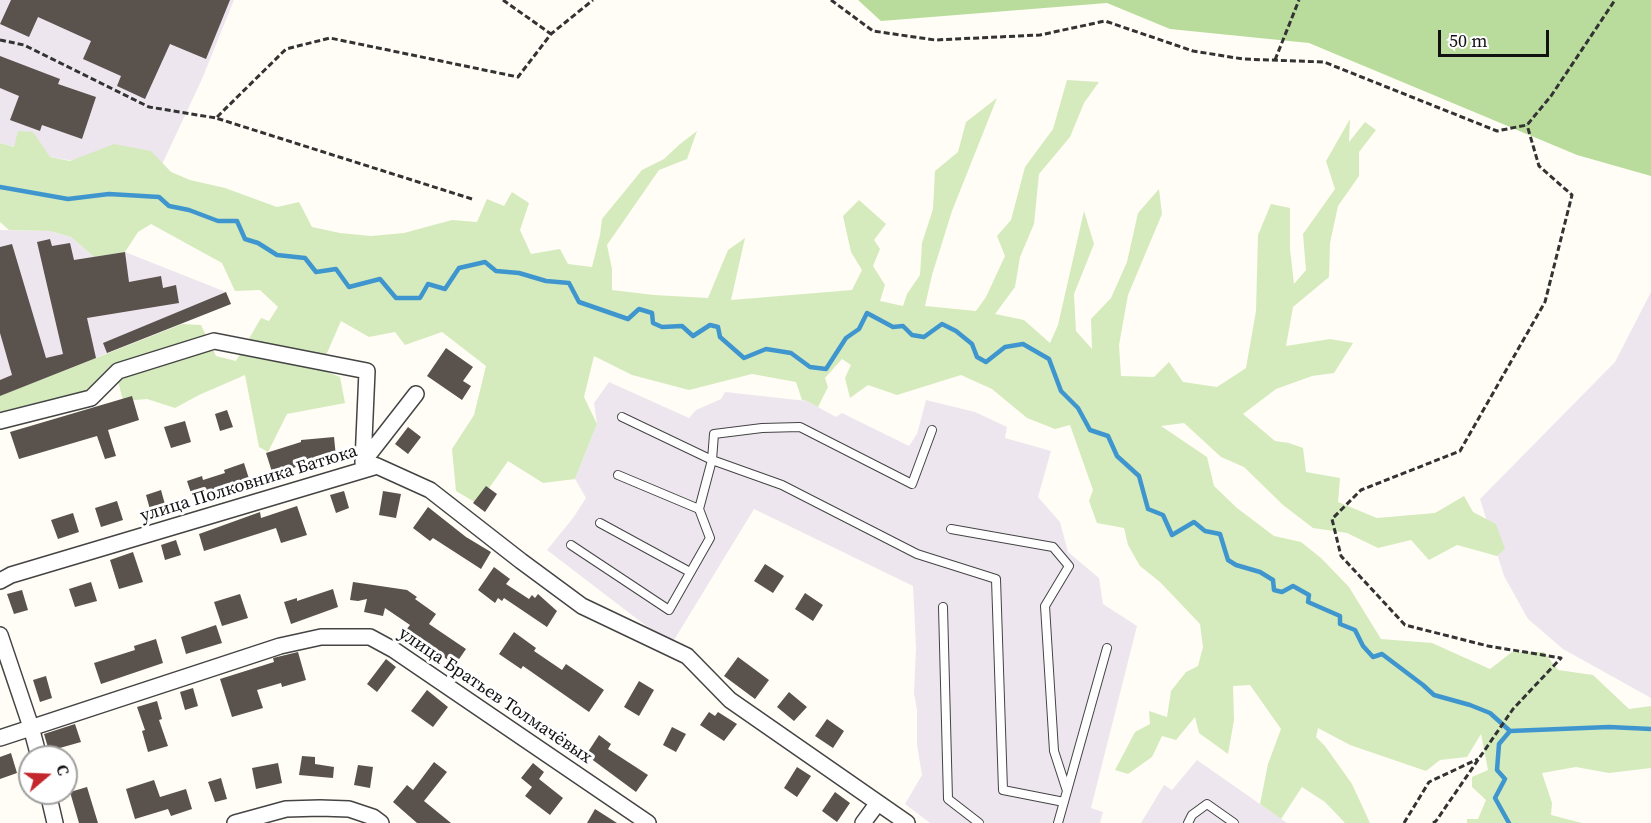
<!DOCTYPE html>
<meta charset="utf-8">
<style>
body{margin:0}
#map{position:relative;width:1651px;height:823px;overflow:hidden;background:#fffdf5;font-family:"Source Serif 4",serif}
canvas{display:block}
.north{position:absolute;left:18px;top:745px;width:60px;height:60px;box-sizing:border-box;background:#fff;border:2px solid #a0a0a0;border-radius:50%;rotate:71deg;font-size:16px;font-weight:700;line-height:24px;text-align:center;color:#111}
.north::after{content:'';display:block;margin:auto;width:21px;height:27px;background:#c4262e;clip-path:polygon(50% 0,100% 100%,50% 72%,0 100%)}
.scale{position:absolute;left:1438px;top:30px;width:111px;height:27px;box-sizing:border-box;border:3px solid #111;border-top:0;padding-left:8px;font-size:18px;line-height:21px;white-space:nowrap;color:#111;-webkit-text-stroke:4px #fff;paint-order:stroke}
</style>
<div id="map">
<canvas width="1651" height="823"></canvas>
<div class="north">С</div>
<div class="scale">50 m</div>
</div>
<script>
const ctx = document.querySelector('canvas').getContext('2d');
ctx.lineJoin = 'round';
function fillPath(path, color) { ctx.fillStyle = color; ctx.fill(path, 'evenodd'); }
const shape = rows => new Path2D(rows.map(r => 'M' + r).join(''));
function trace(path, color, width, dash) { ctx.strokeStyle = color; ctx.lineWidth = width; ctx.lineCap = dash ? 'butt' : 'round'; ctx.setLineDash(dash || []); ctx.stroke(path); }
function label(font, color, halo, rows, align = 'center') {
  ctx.font = font + ' "Source Serif 4",serif'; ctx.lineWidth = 6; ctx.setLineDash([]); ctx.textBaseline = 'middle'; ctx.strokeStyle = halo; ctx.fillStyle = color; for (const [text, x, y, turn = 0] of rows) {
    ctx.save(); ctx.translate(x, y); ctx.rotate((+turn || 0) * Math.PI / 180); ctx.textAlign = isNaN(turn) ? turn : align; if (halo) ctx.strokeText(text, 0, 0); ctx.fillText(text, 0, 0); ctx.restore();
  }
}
fillPath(shape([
 [0,0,234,0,202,79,157,175,50,157,0,143],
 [0,230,50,231,71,237,94,257,125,252,226,292,231,304,0,396],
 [1651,292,1651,698,1563,649,1528,619,1504,576,1480,499,1615,362],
 [609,382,689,418,696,410,721,399,725,392,807,401,836,417,842,413,909,446,917,434,926,400,975,412,1007,427,1005,438,1051,451,1038,497,1060,522,1068,552,1099,578,1103,604,1137,626,1091,808,1103,812,1100,823,930,823,905,804,922,775,917,745,917,710,914,693,916,648,913,586,754,509,671,645,547,550,573,518,586,498,575,479,597,424,594,403],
 [1197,760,1287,823,1141,823,1164,785,1172,790]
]), '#eee6ef');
fillPath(shape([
 [1067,80,1099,82,1084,103,1070,137,1039,174,1034,224,1020,257,1015,287,995,314,1024,320,1050,343,1058,325,1084,211,1094,244,1074,294,1076,331,1092,349,1091,319,1111,298,1127,262,1138,213,1159,189,1162,214,1128,295,1119,345,1121,376,1154,377,1169,362,1183,382,1217,387,1246,368,1256,311,1258,235,1271,204,1290,208,1290,249,1294,284,1306,270,1303,234,1335,189,1326,161,1350,119,1349,142,1365,122,1376,130,1359,152,1359,176,1338,206,1330,243,1329,277,1293,307,1286,346,1330,339,1353,343,1334,373,1312,376,1276,389,1243,414,1275,441,1289,443,1303,448,1306,472,1340,478,1338,502,1377,518,1435,513,1464,496,1473,512,1496,524,1505,549,1497,556,1457,545,1429,560,1411,540,1378,548,1347,533,1313,528,1283,505,1244,467,1221,457,1184,423,1161,426,1207,457,1214,486,1237,508,1274,536,1301,542,1321,558,1349,587,1381,639,1432,643,1490,669,1512,652,1544,652,1558,670,1593,675,1629,709,1651,706,1651,768,1609,773,1576,767,1542,773,1552,803,1551,815,1582,823,1467,823,1467,819,1478,819,1486,800,1472,787,1472,777,1488,770,1481,734,1467,757,1440,760,1426,771,1350,745,1318,728,1316,737,1325,746,1352,784,1370,823,1345,823,1325,802,1302,787,1281,819,1260,804,1268,764,1281,729,1250,685,1233,686,1234,720,1228,754,1199,733,1195,717,1176,740,1162,736,1152,757,1128,774,1115,770,1135,732,1150,724,1149,711,1167,717,1171,691,1186,672,1198,666,1203,647,1200,624,1160,582,1140,566,1128,545,1124,528,1097,523,1089,501,1093,490,1070,425,1055,429,1027,418,992,389,961,375,897,395,868,385,850,398,845,378,851,365,842,359,825,378,828,387,818,407,807,401,802,400,796,382,752,374,689,390,632,375,594,356,584,397,597,424,575,479,543,483,508,461,478,504,456,491,452,449,474,415,486,366,442,332,405,345,395,332,369,337,341,321,320,369,340,377,345,403,287,414,268,452,259,447,245,375,199,395,175,408,147,399,123,401,117,377,91,398,0,422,0,396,182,324,201,325,216,356,236,361,261,318,269,321,278,307,260,290,235,291,222,263,151,224,138,232,125,252,94,257,71,237,50,231,9,230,0,222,0,143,14,147,18,131,33,132,50,157,70,161,114,144,151,151,171,172,190,180,225,188,277,207,299,202,312,227,340,233,371,236,404,233,452,220,477,222,487,199,504,206,512,192,529,203,520,230,531,254,560,249,568,264,592,267,600,235,602,219,642,170,664,159,680,144,697,131,687,159,659,170,607,245,612,269,612,290,654,295,708,298,728,250,745,238,731,300,852,290,862,270,851,252,843,216,859,200,886,224,874,240,880,249,873,266,885,285,880,301,903,306,907,294,920,275,922,243,933,209,935,171,958,152,966,122,997,98,952,211,932,275,925,306,976,311,986,297,1005,256,997,236,1011,220,1025,167,1053,129]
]), '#d5ebbd');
fillPath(shape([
 [858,0,1651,0,1651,176,1577,155,1309,43,1170,29,1107,3,881,21]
]), '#b9dc9c');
trace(shape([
 [0,187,68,199,109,194,159,197,169,206,189,210,218,221,237,221,245,239,258,243,277,255,305,258,316,272,336,269,349,287,380,279,396,298,420,298,428,284,445,289,459,268,485,262,496,271,519,273,546,281,569,283,579,302,628,319,639,309,652,313,653,323,662,327,682,326,693,336,710,325,718,327,720,337,744,358,766,349,791,353,810,367,826,369,846,338,859,329,867,313,893,327,903,326,912,335,924,337,942,324,956,331,972,344,977,357,986,362,1005,347,1023,344,1049,359,1061,391,1078,408,1090,430,1108,436,1117,456,1139,476,1148,509,1163,515,1172,535,1194,522,1205,531,1220,534,1228,560,1236,565,1260,572,1273,580,1274,590,1282,592,1293,586,1309,595,1308,602,1340,616,1340,624,1355,630,1363,646,1373,657,1382,654,1423,685,1434,695,1470,705,1490,713,1510,731,1499,744,1497,770,1505,779,1495,798,1509,823],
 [1510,731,1609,727,1651,729]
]), '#3f96cf', 4.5);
fillPath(shape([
 [11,0,230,0,206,59,170,44,145,99,117,86,121,76,83,59,91,41,38,17,29,37,0,24],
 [0,56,60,79,58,84,96,97,82,139,42,125,40,131,10,120,19,96,0,88],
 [50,239,52,246,70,243,74,260,125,252,129,282,161,276,163,288,176,285,179,303,87,318,96,358,0,396,0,380,12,375,0,333,0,247,12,244,46,358,63,354,37,242],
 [226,292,231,304,107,353,103,343],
 [446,348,473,367,463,381,471,386,462,400,427,376],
 [132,396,139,420,108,430,116,456,105,459,97,436,19,459,10,432],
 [227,410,233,427,220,431,215,414],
 [185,421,191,442,171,448,164,427],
 [408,427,421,437,408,454,395,444],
 [334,437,336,457,293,460,296,467,273,475,266,453,301,442,301,440],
 [244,463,250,482,194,502,187,481,202,476,203,480,225,473,224,470],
 [486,486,497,494,485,512,473,503],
 [161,490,166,508,151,513,146,495],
 [344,491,349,508,336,513,330,495],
 [383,491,401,494,396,518,379,515],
 [117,501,123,520,101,527,95,508],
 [297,506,307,535,281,543,276,528,204,551,199,534,260,512,261,518],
 [428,507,466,537,491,552,481,569,433,538,430,541,413,528],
 [73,513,79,532,58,539,51,520],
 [176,540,181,555,165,560,161,545],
 [133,552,143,582,119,589,110,560],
 [765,564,784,576,773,593,754,581],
 [494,567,510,579,506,584,529,599,532,595,535,598,538,594,557,611,547,627,504,598,502,601,498,598,495,603,478,590],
 [91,582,97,601,75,607,69,589],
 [353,582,407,590,417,597,415,599,436,614,429,624,466,649,455,665,406,630,410,625,385,608,383,616,364,612,367,599,358,601,350,600],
 [333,589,338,607,291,624,284,602,297,598,297,601],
 [22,590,28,610,14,614,7,594],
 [805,593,823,605,813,621,795,609],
 [240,594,248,618,222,626,214,602],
 [216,625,222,643,186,654,181,637],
 [514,632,536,648,534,651,562,670,566,664,604,690,589,712,523,666,521,669,499,654],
 [156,639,163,663,101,684,94,663,135,650,134,646],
 [298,652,306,680,282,687,281,683,257,690,263,708,232,717,220,679,274,662,273,658],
 [738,657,769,680,755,699,724,676],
 [386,659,396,667,377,692,367,684],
 [46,676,52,698,40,702,33,680],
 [639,681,654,690,639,716,624,707],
 [193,688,198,706,185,710,180,692],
 [427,690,448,707,433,727,411,711],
 [789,692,807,707,794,721,777,707],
 [157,701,162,719,159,720,168,746,148,752,142,731,145,730,137,707],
 [709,712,715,716,718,712,737,724,724,741,700,725],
 [827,719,844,731,833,748,815,736],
 [75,724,81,742,49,751,44,734],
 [672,727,686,734,676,752,663,745],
 [599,735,611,744,608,749,648,775,636,792,586,755],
 [11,753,17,773,0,779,0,757],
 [302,756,315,757,315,764,334,767,333,778,299,775],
 [434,762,447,772,424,801,451,823,417,823,393,802,407,785,413,790],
 [278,763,282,783,256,789,252,768],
 [533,763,544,772,539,779,563,798,550,815,525,796,532,787,521,778],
 [358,765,373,767,370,788,354,785],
 [797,767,811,776,797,797,784,788],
 [221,778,227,799,215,802,208,782],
 [154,780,160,797,186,789,192,809,171,816,168,809,135,819,126,789],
 [87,787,98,823,79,823,70,792],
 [835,792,850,803,837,822,822,811],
 [595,809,617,823,587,823]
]), '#5a524d');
const service = shape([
 [932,430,912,484,800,427,762,428,714,434,712,460,782,485,917,554,996,579,1003,790,1064,802],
 [618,475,699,509],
 [600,523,690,572],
 [951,529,1053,547,1069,566,1045,606,1054,751,1067,791],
 [571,545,669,610,710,538,699,509,712,460,622,417],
 [943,607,948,799,979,823],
 [1058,823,1107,648],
 [1188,823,1192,815,1207,804,1234,823]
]);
const minor = shape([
 [0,421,91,398,118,371,214,341,367,371,363,462,377,466],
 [363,462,416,394],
 [0,581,11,575,377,466,430,490,521,561,582,606,687,656,730,700,907,823],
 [0,635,31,727,39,757],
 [0,738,280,646,321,637,370,637,394,650,648,823],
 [48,793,55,823],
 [235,823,286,809,320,808,349,809,373,817,381,823],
 [863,823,877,804]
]);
trace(service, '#444', 10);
trace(minor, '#444', 18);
trace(shape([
 [503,0,551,34],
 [831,0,873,31,935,40,1040,35,1105,21,1193,51,1243,59,1324,62,1497,131,1527,125,1551,96,1615,0],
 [0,40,24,45,149,107,216,118],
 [1275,60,1299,0],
 [472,199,216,118,286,49,330,38,518,77,551,34,593,0],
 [1404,823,1429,782,1478,759],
 [1433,823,1436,821,1513,709,1561,658,1488,646,1405,625,1341,556,1332,519,1361,490,1460,451,1545,302,1572,195,1539,166,1527,125]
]), '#333', 3, [6, 3]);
trace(service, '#fff', 8);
trace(minor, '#fff', 15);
label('18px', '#111', '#fff', [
 ["улица Полковника Батюка",249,484,-17],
 ["улица Братьев Толмачёвых",495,696,34]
]);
</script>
